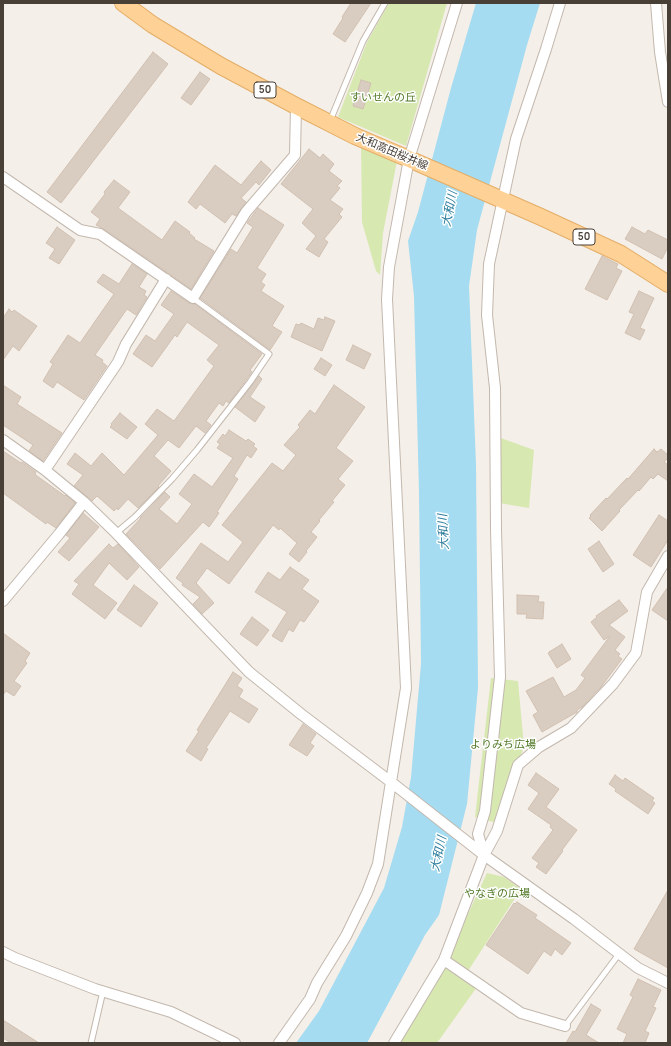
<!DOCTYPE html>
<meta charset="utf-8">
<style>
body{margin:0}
#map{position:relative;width:671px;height:1046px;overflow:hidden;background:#f4efe8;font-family:Manrope,sans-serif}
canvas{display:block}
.frame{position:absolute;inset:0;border:4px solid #483f37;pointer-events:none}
</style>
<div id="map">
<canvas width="671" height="1046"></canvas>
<div class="frame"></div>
</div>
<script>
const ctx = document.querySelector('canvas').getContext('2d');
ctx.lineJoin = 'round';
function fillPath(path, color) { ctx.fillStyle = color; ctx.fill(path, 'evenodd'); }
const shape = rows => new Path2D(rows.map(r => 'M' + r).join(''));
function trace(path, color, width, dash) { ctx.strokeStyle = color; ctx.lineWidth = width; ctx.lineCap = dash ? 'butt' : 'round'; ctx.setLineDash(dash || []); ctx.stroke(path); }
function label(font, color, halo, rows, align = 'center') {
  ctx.font = font + ' Manrope,"Noto Sans JP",sans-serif'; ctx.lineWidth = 3; ctx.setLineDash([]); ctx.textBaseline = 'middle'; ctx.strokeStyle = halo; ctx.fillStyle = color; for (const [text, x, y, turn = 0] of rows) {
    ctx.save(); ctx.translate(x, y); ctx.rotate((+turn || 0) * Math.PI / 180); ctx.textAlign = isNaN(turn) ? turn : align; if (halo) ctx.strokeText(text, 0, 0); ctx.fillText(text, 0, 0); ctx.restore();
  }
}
fillPath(shape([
 [389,3,447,3,406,146,338,117,367,42],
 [361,144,397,161,383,233,380,275,376,271,362,222],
 [498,437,534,450,529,508,499,503],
 [491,678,518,681,524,747,497,821,493,822,475,817],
 [487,873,504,877,521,889,468,971,447,959],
 [446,964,477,987,437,1043,397,1043]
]), '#d7e8b1');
fillPath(shape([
 [476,3,540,3,527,45,477,230,469,286,476,465,478,688,467,804,439,915,425,935,367,1043,296,1043,319,1011,384,888,402,827,411,777,421,664,419,493,414,296,408,241,418,212,451,88]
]), '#a5dcf1');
const building = shape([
 [351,3,371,3,345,42,333,34,343,18,342,17,351,3],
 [153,52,168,64,61,203,47,192,153,52],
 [200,72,210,79,191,105,181,98,200,72],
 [361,80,371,83,363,109,353,106,361,80],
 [309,149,320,158,323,154,334,164,329,171,342,181,337,186,340,188,330,200,343,209,339,214,342,217,324,239,328,242,319,257,306,249,316,236,302,223,313,209,281,184,309,149],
 [261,161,271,170,259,185,256,182,241,198,246,202,236,216,232,214,225,223,200,204,196,209,188,202,215,165,241,185,261,161],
 [114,180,130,192,118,208,162,240,175,221,190,232,189,233,195,238,194,239,214,251,191,289,104,229,96,225,100,219,91,212,105,194,104,192,114,180],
 [258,208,284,225,257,268,266,274,261,282,265,285,261,291,284,306,272,326,282,332,270,350,200,298,231,249,237,253,253,227,247,223,258,208],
 [57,227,75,240,59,264,49,258,55,249,46,243,57,227],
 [632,227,645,234,648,230,668,240,668,247,662,259,625,239,632,227],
 [602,256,618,264,616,268,622,271,607,300,585,289,602,256],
 [132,264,147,274,139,287,146,291,144,295,147,297,136,315,127,309,95,355,103,360,102,362,107,366,84,400,57,382,53,388,43,381,53,364,50,362,68,335,80,343,114,294,97,282,103,274,119,284,132,264],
 [171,291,189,303,195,304,262,354,250,370,252,372,229,403,226,401,223,406,219,403,206,421,211,425,205,433,196,426,179,448,168,440,154,456,171,471,158,486,159,487,138,508,128,499,118,510,117,508,114,511,97,496,92,501,74,486,83,475,67,464,75,453,91,466,102,453,124,475,158,435,145,424,157,409,174,421,214,366,207,360,219,345,187,322,177,337,175,335,152,367,133,354,146,335,155,341,174,314,161,305,171,291],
 [639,291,654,298,640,328,645,330,640,340,625,333,634,314,629,312,639,291],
 [9,309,12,312,14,310,37,326,19,351,13,346,3,360,3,318,9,309],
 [325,317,335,321,322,351,291,337,296,324,300,325,301,323,314,329,318,318,324,320,325,317],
 [353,345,371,354,364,369,346,360,353,345],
 [321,358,332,365,325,376,314,369,321,358],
 [259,376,262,379,250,397,265,407,255,422,235,407,259,376],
 [3,385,21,397,17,404,62,433,43,461,29,451,33,445,3,425,3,385],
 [334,385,365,407,336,448,353,461,338,479,345,485,332,501,334,502,319,520,320,521,311,532,317,537,306,551,307,552,299,562,289,554,297,543,280,528,279,530,273,525,229,584,207,568,196,583,214,603,202,614,193,604,200,597,182,585,183,583,176,578,201,543,228,562,243,542,222,525,272,463,283,471,296,455,284,445,300,427,298,425,310,410,315,414,334,385],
 [120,413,137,427,127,439,110,427,112,425,111,424,120,413],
 [229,430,246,441,248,439,255,444,253,446,257,449,251,458,247,455,234,476,238,479,217,512,219,513,209,527,203,522,160,569,126,534,141,518,140,518,165,492,170,497,159,509,177,524,192,504,179,494,194,474,212,487,233,458,217,448,220,444,217,442,223,434,225,436,229,430],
 [654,449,657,452,661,449,668,455,668,458,664,462,668,465,668,481,658,474,653,479,651,477,639,491,638,490,619,510,620,511,602,531,589,518,591,516,590,515,606,498,607,499,627,478,628,479,654,449],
 [3,451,21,463,22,462,36,472,35,474,37,476,65,496,66,495,75,503,56,528,47,522,46,524,3,493,3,451],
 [83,513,99,527,69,561,58,552,70,538,66,535,83,513],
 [659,515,668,521,668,540,651,567,633,555,659,515],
 [599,541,614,564,603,572,588,549,599,541],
 [109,544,113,548,118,544,139,567,127,580,109,563,93,585,117,603,105,619,72,594,79,584,74,581,109,544],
 [290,567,309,580,302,589,319,601,304,622,300,620,293,632,289,629,282,642,272,636,287,612,255,592,268,572,280,580,290,567],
 [134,585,158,603,141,627,117,610,134,585],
 [668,587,668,621,652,610,668,587],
 [517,595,539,596,538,602,544,602,543,619,526,618,527,614,517,614,517,595],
 [619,600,628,611,609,625,625,637,615,650,620,654,618,656,622,659,601,687,582,707,577,710,577,712,542,732,533,715,538,712,526,691,553,677,564,697,576,690,585,678,581,675,610,636,604,640,591,622,597,617,596,616,619,600],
 [252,617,269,630,257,646,240,634,252,617],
 [3,633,30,653,25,661,27,663,14,681,21,686,14,696,6,691,3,695,3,633],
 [562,644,571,659,557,668,548,653,549,653,549,652,562,644],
 [233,672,242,678,237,686,243,690,239,697,258,709,249,723,230,711,206,748,208,749,201,761,186,751,199,731,197,730,233,672],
 [303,724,316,734,310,743,314,746,307,756,289,745,303,724],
 [536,773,559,789,546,807,577,830,562,850,563,851,546,874,536,867,539,863,532,858,553,830,550,827,551,825,528,809,539,793,528,785,536,773],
 [615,775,623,781,625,778,654,798,652,801,655,803,648,814,615,791,616,789,609,784,615,775],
 [668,890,668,968,634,949,668,890],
 [517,902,537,915,535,918,571,943,562,955,555,949,551,956,544,951,528,974,486,945,514,903,515,904,517,902],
 [638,979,661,990,653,1007,656,1008,645,1031,649,1033,645,1043,623,1043,627,1034,617,1029,633,997,630,995,638,979],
 [591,1004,601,1010,586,1035,599,1043,566,1043,573,1031,575,1032,591,1004],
 [3,1020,39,1043,11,1043,3,1038,3,1020]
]);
fillPath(building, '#d9ccc0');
trace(building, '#d1c0b1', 1);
const lane = shape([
 [330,121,363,41,385,3],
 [116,533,135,517,172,479,197,450,250,382,269,354,193,298],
 [565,1026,619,954],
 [91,1043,103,991]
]);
const street = shape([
 [656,3,660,52,668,102],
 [3,177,80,230,100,234,193,298,246,212,295,155,296,106],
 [3,440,45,470,84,502,116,533,249,672,301,714,391,782,484,855,574,919,638,968,668,983],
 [45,470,118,362,126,344,166,279],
 [3,601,59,534,84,502],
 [484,855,478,834,485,811,500,677,496,530,495,388,487,315,489,264,516,139,546,49,560,3],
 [3,952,15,958,95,989,171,1012,235,1043],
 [444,960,521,1013,565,1026],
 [279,1043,310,999,317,983,346,936,367,893,378,864,391,782,406,688,387,299,389,267,409,159,457,3],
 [394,1043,444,960,484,855,497,831,518,765,539,747,571,728,613,684,636,653,647,592,668,556]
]);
const primary = shape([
 [123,3,153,25,221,66,296,106,355,136,409,159,541,217,621,254,668,284]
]);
trace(lane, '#c3b8ae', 7);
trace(street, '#c3b8ae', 12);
trace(primary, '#e4ad66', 18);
trace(lane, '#fff', 5);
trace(street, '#fff', 10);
trace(primary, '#fed297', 16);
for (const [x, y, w] of [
 [265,90,22],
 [584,237,22]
]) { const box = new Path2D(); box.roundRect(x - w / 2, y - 8, w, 16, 3); ctx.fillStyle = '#fff'; ctx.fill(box); trace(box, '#483f37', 1); }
label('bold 10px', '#483f37', null, [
 ["50",265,90],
 ["50",584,237]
]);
label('11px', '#537a29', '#fff', [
 ["すいせんの丘",383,98],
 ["よりみち広場",503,745],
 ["やなぎの広場",497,894]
]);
label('11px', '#483f37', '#fff', [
 ["大和高田桜井線",392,152,23]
]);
label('italic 12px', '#2a7c9c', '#fff', [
 ["大和川",450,209,-79],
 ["大和川",444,532,-93],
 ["大和川",439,854,-78]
]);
</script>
